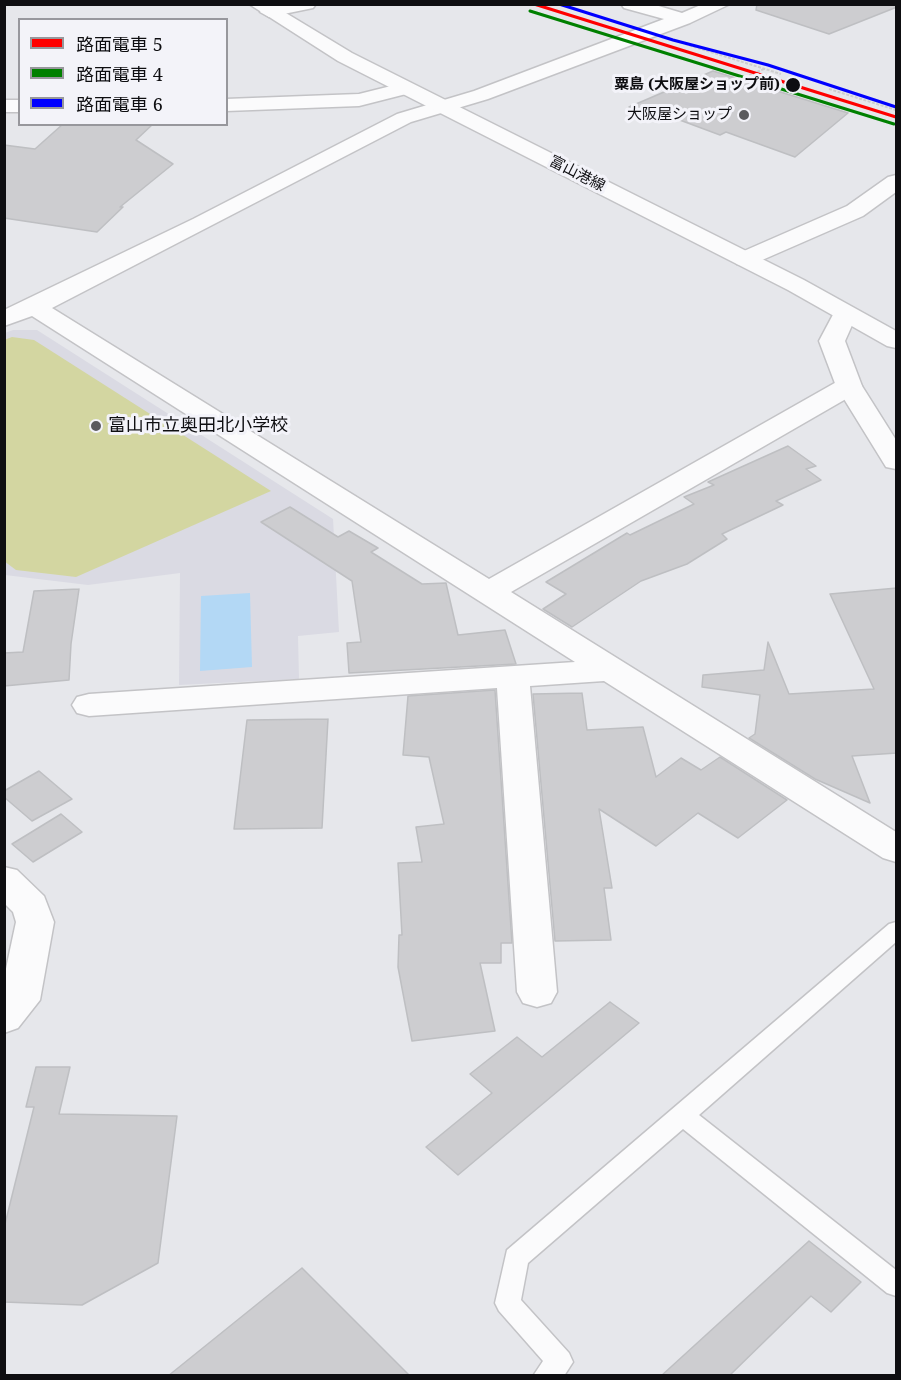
<!DOCTYPE html>
<meta charset="utf-8">
<style>
body{margin:0}
#map{position:relative;width:901px;height:1380px;overflow:hidden;background:#e6e7eb;font-family:"Noto Serif","Noto Sans JP",serif}
canvas{display:block}
.frame{position:absolute;inset:0;border:6px solid #0e0e11;pointer-events:none}
.legend{position:absolute;left:18px;top:18px;width:210px;height:108px;box-sizing:border-box;background:#f3f3f9;border:2px solid #97979c;margin:0;padding:8px 10px;list-style:none;font-size:18px;color:#0e0e11}
.legend li{display:flex;align-items:center;gap:12px;height:30px}
.legend b{width:30px;border:2px solid #97979c}
</style>
<div id="map">
<canvas width="901" height="1380"></canvas>
<div class="frame"></div>
<ul class="legend">
<li><b style="height:8px;background:#f00"></b>路面電車 5</li>
<li><b style="height:8px;background:#008000"></b>路面電車 4</li>
<li><b style="height:8px;background:#00f"></b>路面電車 6</li>
</ul>
</div>
<script>
const ctx = document.querySelector('canvas').getContext('2d');
ctx.lineJoin = 'round';
function fillPath(path, color) { ctx.fillStyle = color; ctx.fill(path, 'evenodd'); }
const shape = rows => new Path2D(rows.map(r => 'M' + r).join(''));
function trace(path, color, width, dash) { ctx.strokeStyle = color; ctx.lineWidth = width; ctx.lineCap = dash ? 'butt' : 'round'; ctx.setLineDash(dash || []); ctx.stroke(path); }
function label(font, color, halo, rows, align = 'center') {
  ctx.font = font + ' "Noto Serif","Noto Sans JP",serif'; ctx.lineWidth = 6; ctx.setLineDash([]); ctx.textBaseline = 'middle'; ctx.strokeStyle = halo; ctx.fillStyle = color; for (const [text, x, y, turn = 0] of rows) {
    ctx.save(); ctx.translate(x, y); ctx.rotate((+turn || 0) * Math.PI / 180); ctx.textAlign = isNaN(turn) ? turn : align; if (halo) ctx.strokeText(text, 0, 0); ctx.fillText(text, 0, 0); ctx.restore();
  }
}
fillPath(shape([
 [13,330,37,330,333,519,339,632,298,636,299,679,179,685,180,573,88,585,5,575,5,333]
]), '#dadae3');
fillPath(shape([
 [12,337,34,340,271,491,76,577,16,570,4,561,4,340]
]), '#d3d6a1');
fillPath(shape([
 [250,593,252,667,200,671,201,596]
]), '#b3d8f5');
const building = shape([
 [757,4,897,4,897,7,829,34,756,10,757,4],
 [713,71,848,113,795,157,726,132,720,135,677,119,672,122,629,107,713,71],
 [63,124,153,124,136,140,173,164,120,207,123,207,97,232,4,218,4,145,35,149,63,124],
 [788,446,816,466,806,469,821,480,776,501,783,505,722,534,727,539,687,564,641,581,572,627,543,609,566,594,546,582,627,533,630,535,694,504,684,497,714,485,708,482,788,446],
 [290,507,338,537,349,531,378,548,371,552,422,584,446,583,458,635,505,630,516,664,349,673,347,643,361,642,352,581,261,522,290,507],
 [897,588,897,753,852,756,870,803,815,779,749,738,755,734,760,695,702,687,703,675,764,670,768,642,789,694,874,689,830,594,897,588],
 [79,589,71,644,69,680,4,686,4,653,23,652,34,591,79,589],
 [495,690,512,943,501,943,501,963,480,963,495,1031,412,1041,398,967,399,935,402,935,398,863,422,862,416,827,444,824,429,757,403,755,408,696,495,690],
 [582,693,587,730,643,727,656,777,681,758,701,770,720,757,787,800,738,838,698,813,656,846,599,809,612,888,604,888,611,940,555,941,533,694,582,693],
 [328,719,322,828,234,829,247,720,328,719],
 [39,771,72,799,32,821,4,797,4,791,39,771],
 [61,814,82,832,33,862,12,844,61,814],
 [610,1002,639,1023,458,1175,426,1147,492,1093,470,1074,517,1037,542,1057,610,1002],
 [36,1067,70,1067,59,1114,177,1116,158,1263,82,1305,4,1302,4,1228,34,1107,26,1107,36,1067],
 [809,1241,861,1282,831,1312,811,1296,729,1376,661,1376,809,1241],
 [302,1268,410,1376,168,1376,302,1268]
]);
fillPath(building, '#cdcdd0');
trace(building, '#bebfc2', 1.5);
const lane = shape([
 [896,922,896,942,699,1115,896,1270,896,1296,887,1293,683,1129,528,1263,521,1300,569,1353,573,1362,564,1376,533,1376,543,1361,499,1311,495,1303,507,1250,889,924,896,922]
]);
const street = shape([
 [279,4,316,4,313,8,269,17,260,12,263,8,279,4],
 [621,4,652,4,682,13,703,4,730,4,690,23,488,99,411,122,52,308,489,579,840,380,849,378,858,380,862,386,858,392,511,592,896,832,896,862,883,858,604,681,530,686,557,992,551,1003,537,1007,523,1003,517,992,497,688,89,716,77,713,72,705,77,697,89,694,575,662,32,316,4,326,4,310,193,219,397,114,474,91,664,19,624,8,621,4],
 [407,82,417,88,414,92,359,106,226,111,226,99,359,94,407,82],
 [4,100,20,100,20,112,4,112,4,100],
 [896,175,896,192,863,216,753,264,745,266,737,264,733,259,737,254,847,206,888,177,896,175],
 [4,867,17,870,44,896,54,922,40,1000,18,1028,4,1033,4,978,16,922,13,912,4,903,4,867]
]);
const secondary = shape([
 [845,307,854,309,857,314,845,341,862,386,896,440,896,469,886,467,836,386,819,341,836,309,845,307]
]);
const primary = shape([
 [249,4,271,4,352,53,804,280,896,331,896,348,887,346,788,290,338,61,249,4]
]);
trace(lane, '#c3c3c6', 3);
trace(street, '#c3c3c6', 3);
trace(secondary, '#c3c3c6', 3);
trace(primary, '#c3c3c6', 3);
trace(shape([
 [685,44,781,74],
 [764,69,750,75,766,80],
 [829,89,896,110]
]), '#cececf', 2, [3, 1.5]);
fillPath(lane, '#fbfbfc');
fillPath(street, '#fbfbfc');
fillPath(secondary, '#fbfbfc');
fillPath(primary, '#fbfbfc');
trace(shape([
 [534,4,896,117]
]), '#f00', 3);
trace(shape([
 [530,11,894,124]
]), '#008000', 3);
trace(shape([
 [559,4,673,40,768,65,896,107]
]), '#00f', 3);
for (const [x, y, r, color] of [
 [793,85,8,"#0e0e11"],
 [744,115,6,"#5a5a5d"],
 [96,426,6,"#5a5a5d"]
]) { const dot = new Path2D(); dot.arc(x, y, r, 0, 2 * Math.PI); ctx.fillStyle = color; ctx.fill(dot); trace(dot, '#f3f3f9', 2); }
label('bold 15px', '#0e0e11', '#f3f3f9', [
 ["粟島 (大阪屋ショップ前)",780,85]
], 'right');
label('15px', '#0e0e11', '#f3f3f9', [
 ["大阪屋ショップ",732,115]
], 'right');
label('15px', '#0e0e11', '#f3f3f9', [
 ["富山港線",577,174,27]
]);
label('18px', '#0e0e11', '#f3f3f9', [
 ["富山市立奥田北小学校",108,426]
], 'left');
</script>
